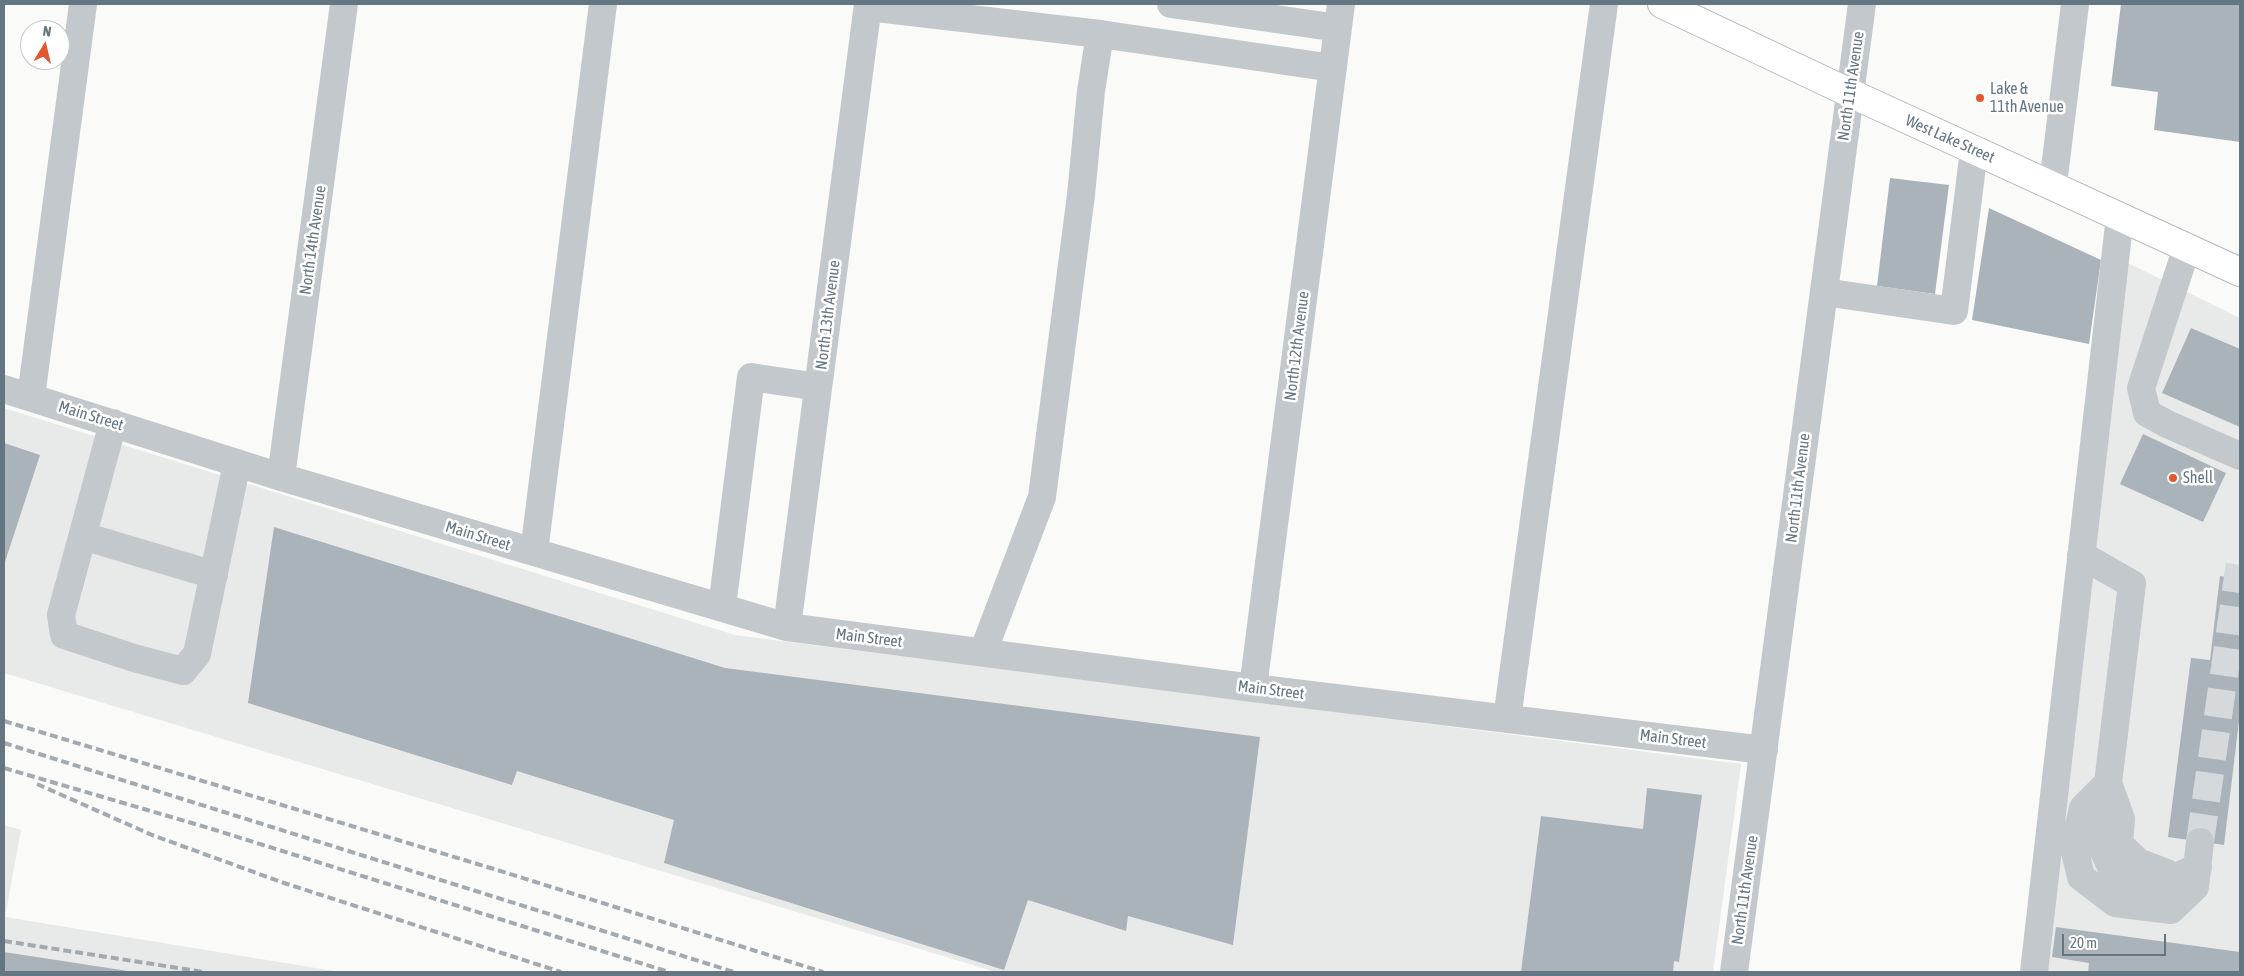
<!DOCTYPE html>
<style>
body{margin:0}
#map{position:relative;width:2244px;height:976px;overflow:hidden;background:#fafaf8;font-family:"Asap Condensed",sans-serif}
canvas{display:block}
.frame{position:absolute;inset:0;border:5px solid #657683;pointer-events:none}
.north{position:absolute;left:20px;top:20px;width:50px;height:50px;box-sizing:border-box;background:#fff;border:1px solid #c1c8cd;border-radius:50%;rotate:9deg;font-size:14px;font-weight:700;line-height:20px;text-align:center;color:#657683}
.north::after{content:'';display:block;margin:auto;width:18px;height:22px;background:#e4572e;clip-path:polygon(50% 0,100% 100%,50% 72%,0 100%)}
.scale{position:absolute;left:2062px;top:934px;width:104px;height:22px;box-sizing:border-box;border:2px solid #657683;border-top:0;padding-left:6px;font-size:15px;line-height:18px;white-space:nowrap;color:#657683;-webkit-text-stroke:4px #fff;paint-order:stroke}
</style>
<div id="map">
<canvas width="2244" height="976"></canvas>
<div class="frame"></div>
<div class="north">N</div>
<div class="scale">20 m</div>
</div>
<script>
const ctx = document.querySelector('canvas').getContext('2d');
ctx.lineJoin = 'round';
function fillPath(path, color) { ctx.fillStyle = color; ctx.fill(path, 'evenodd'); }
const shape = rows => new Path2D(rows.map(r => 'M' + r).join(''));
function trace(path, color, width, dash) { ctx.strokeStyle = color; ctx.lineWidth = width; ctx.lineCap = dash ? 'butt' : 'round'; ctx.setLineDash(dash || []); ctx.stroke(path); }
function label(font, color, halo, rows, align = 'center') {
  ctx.font = font + ' "Asap Condensed",sans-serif'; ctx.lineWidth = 5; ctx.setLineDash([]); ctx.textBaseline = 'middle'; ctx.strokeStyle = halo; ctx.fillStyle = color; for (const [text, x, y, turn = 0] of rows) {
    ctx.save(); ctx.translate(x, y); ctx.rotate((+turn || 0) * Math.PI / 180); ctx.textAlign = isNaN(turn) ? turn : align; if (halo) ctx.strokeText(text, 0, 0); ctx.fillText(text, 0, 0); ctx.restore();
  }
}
fillPath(shape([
 [2122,260,2240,318,2240,972,2023,972],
 [4,408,735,635,1741,764,1713,972,996,972,4,673],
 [4,825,21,830,5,917,340,972,4,972]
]), '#e8e9e9');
fillPath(shape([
 [2121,4,2240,4,2240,142,2154,130,2158,92,2111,86],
 [1890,178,1949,185,1935,294,1877,286],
 [1989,208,2101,260,2089,344,1972,320],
 [2191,328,2240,349,2240,427,2162,393],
 [2143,434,2226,473,2203,522,2120,484],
 [4,443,40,455,4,565],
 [274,527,725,668,1260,737,1233,945,1128,916,1126,931,1028,900,1004,970,664,863,674,820,517,771,512,785,248,703],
 [2220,576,2240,579,2240,713,2224,845,2168,837,2191,658,2210,660],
 [1647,788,1702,795,1679,962,1674,961,1673,972,1521,972,1541,816,1643,829],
 [2056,927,2240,952,2240,972,2088,972,2089,963,2052,957],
 [4,952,128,971,128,972,4,972]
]), '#aab3b9');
trace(shape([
 [2200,842,2240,563]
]), '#d5d9db', 28, [28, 14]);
const major = shape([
 [1662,4,1850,93,2240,272]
]);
trace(major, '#b5babe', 30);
trace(shape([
 [1171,4,1338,28],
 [868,7,1100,34],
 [2053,185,2075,4],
 [2187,247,2141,388,2147,413,2167,424,2240,456],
 [1824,292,1954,311,1974,150],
 [4,389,281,477,787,627,1253,688,1764,750],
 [31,397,83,4],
 [113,423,61,615,64,635,134,658,183,671,197,654,237,463],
 [281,477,344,4],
 [83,536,214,575],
 [534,552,603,4],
 [2081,555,2132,584,2108,783,2097,837,2115,875,2163,883,2198,867],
 [722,607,751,377,818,387],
 [787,627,868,4],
 [983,652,1042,497,1081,195,1091,91,1100,34,1333,68],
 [1253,688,1341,4],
 [1507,719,1604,4],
 [2108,783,2083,808,2074,847,2081,877,2115,903,2171,910,2195,887,2200,842],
 [2108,783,2121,819,2119,844,2138,862,2167,873],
 [1734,972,1862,4],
 [2034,972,2120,216]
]), '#c3c8cc', 28);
trace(major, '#fff', 28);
trace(shape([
 [4,721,494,869,823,972],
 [4,743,734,972],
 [4,768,212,829,669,972],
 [37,784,152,835,284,883,561,972],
 [4,941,204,972]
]), '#a2aab0', 4, [8, 4]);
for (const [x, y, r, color] of [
 [1980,98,5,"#e4572e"],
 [2173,478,5,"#e4572e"]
]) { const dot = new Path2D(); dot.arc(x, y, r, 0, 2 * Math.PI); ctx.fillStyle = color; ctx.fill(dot); trace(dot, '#fff', 2); }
label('16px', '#657683', '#fff', [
 ["North 11th Avenue",1851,86,-82],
 ["West Lake Street",1950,139,24],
 ["North 14th Avenue",313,240,-82],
 ["North 13th Avenue",828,315,-83],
 ["North 12th Avenue",1297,346,-83],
 ["Main Street",91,416,17],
 ["North 11th Avenue",1798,488,-83],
 ["Main Street",478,536,17],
 ["Main Street",869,638,7],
 ["Main Street",1271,690,7],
 ["Main Street",1673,739,7],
 ["North 11th Avenue",1745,890,-82]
]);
label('16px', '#657683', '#fff', [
 ["Lake &",1990,89],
 ["11th Avenue",1990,107],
 ["Shell",2183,478]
], 'left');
</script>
